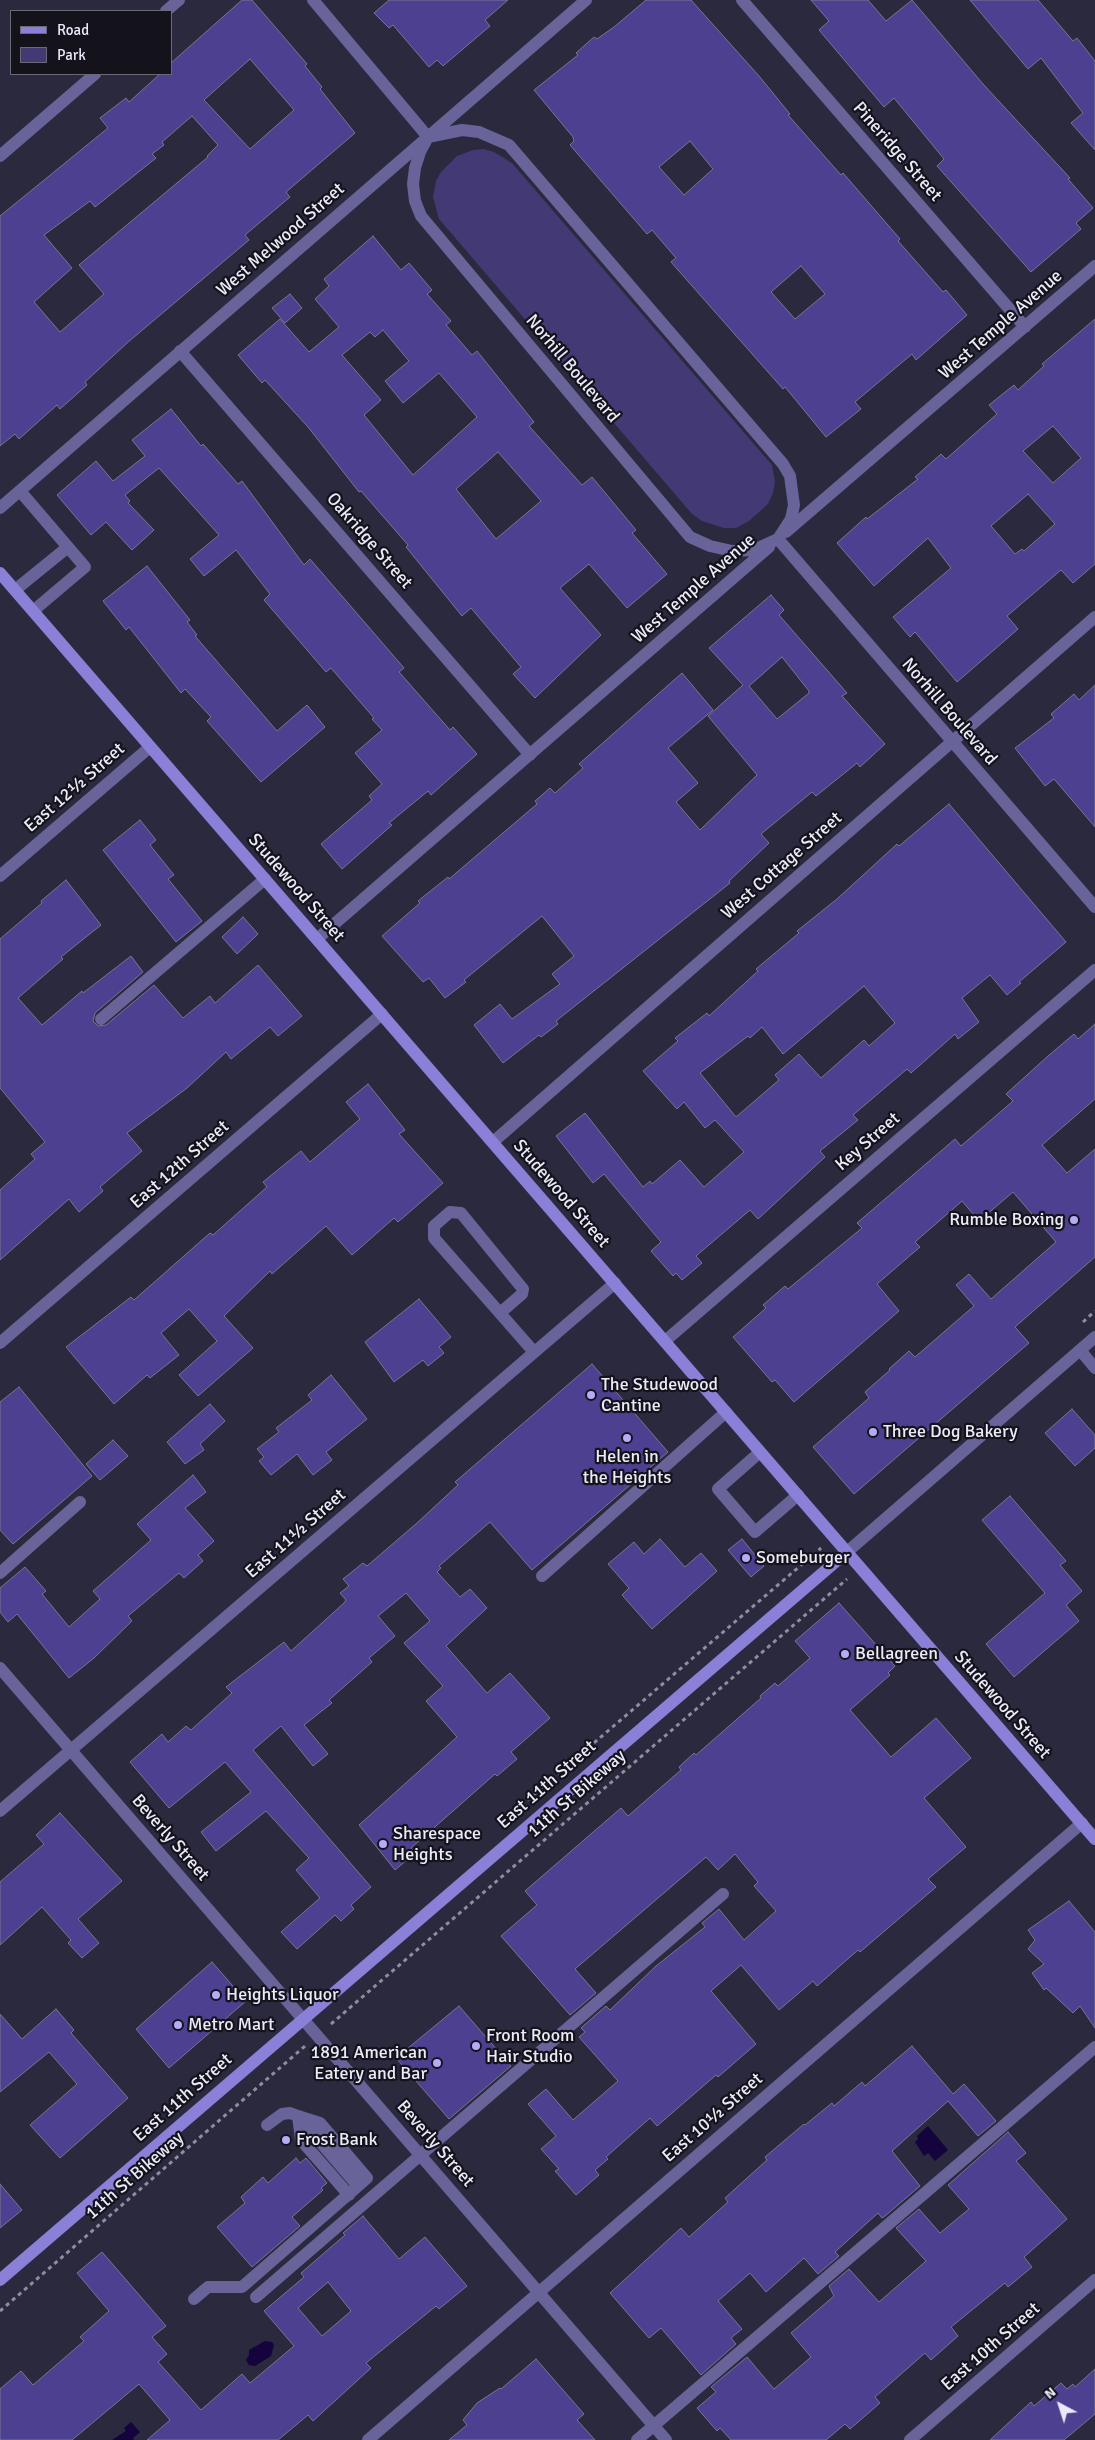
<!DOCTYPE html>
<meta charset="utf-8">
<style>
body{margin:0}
#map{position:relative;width:1095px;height:2440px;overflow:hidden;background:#2b293e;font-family:Signika,sans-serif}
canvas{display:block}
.legend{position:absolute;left:10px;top:10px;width:162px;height:65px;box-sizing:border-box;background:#14131c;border:1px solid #6a6974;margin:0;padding:6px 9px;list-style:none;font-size:15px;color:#ebeaf9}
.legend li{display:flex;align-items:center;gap:10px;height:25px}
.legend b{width:25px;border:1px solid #6a6974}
.north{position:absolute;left:1035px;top:2380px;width:50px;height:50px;-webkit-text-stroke:4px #14131c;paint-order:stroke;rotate:320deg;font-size:14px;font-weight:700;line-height:20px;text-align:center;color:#ebeaf9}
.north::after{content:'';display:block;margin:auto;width:18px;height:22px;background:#ebeaf9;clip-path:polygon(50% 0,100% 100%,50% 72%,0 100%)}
</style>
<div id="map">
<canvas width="1095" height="2440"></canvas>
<ul class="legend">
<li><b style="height:6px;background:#8b80d7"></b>Road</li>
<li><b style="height:14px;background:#423975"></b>Park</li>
</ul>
<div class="north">N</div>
</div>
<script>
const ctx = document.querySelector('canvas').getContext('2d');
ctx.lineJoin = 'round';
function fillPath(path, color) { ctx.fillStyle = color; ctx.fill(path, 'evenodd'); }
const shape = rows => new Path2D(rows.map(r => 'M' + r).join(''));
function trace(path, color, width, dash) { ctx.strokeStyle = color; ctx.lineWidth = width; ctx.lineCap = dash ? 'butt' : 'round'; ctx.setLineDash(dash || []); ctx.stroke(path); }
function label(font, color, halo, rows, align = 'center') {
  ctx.font = font + ' Signika,sans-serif'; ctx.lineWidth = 4.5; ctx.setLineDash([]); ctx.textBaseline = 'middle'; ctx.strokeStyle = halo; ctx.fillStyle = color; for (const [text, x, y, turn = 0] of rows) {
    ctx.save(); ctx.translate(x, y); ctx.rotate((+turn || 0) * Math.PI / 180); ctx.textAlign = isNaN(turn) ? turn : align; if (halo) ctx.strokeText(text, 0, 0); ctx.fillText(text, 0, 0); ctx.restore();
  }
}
fillPath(shape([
 [484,149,494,152,512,163,772,465,775,482,773,493,768,504,749,521,736,528,724,528,702,521,692,514,439,219,433,197,436,181,441,172,457,156,473,150]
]), '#423975');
fillPath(shape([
 [928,2126,948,2150,935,2161,928,2153,924,2156,915,2142,918,2139,917,2136],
 [265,2341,272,2342,274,2345,271,2356,255,2366,249,2365,246,2360,249,2355,249,2350],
 [131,2422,140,2432,133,2438,134,2440,112,2440,126,2431,124,2428]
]), '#15033d');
const building = shape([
 [242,0,252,0,307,64,305,66,322,87,320,89,355,133,286,192,290,197,245,235,249,240,127,343,85,382,87,385,60,409,57,405,19,439,15,434,0,446,0,216,108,128,100,118,126,98,129,102,160,74,171,74,171,63,242,0],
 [250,59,294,110,250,149,204,100,250,59],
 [192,116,218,145,207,156,208,157,79,265,104,294,60,332,34,302,72,268,44,235,90,201,95,207,156,158,152,154,164,145,162,142,192,116],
 [389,0,508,0,485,20,490,26,443,66,437,60,429,67,393,25,389,28,374,13,389,0],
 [646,0,691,0,759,76,790,114,788,115,841,175,843,173,900,239,898,241,943,292,946,290,967,315,916,360,912,354,855,402,861,409,826,437,785,387,783,389,671,262,676,258,652,230,647,234,570,145,574,141,573,137,534,90,578,55,576,53,594,37,597,39,614,27,646,0],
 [690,141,713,169,684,195,659,167,690,141],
 [801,266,825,294,795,319,771,292,801,266],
 [811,0,868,0,886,21,912,0,983,84,1070,178,1068,179,1093,208,1076,223,1081,229,1031,272,937,166,944,159,894,98,884,107,819,30,829,21,811,0],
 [970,0,1038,0,1073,41,1077,38,1095,61,1095,150,1071,123,1083,113,1041,58,1028,69,970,0],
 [373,236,401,270,409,263,432,290,427,294,451,321,446,325,472,355,477,351,534,422,529,426,582,485,592,477,636,530,632,533,667,574,627,608,589,564,560,588,601,635,535,698,513,674,521,667,471,608,462,616,406,547,408,545,361,491,359,492,308,427,265,380,262,383,238,355,280,319,309,352,339,327,315,299,329,286,324,279,373,236],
 [383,330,409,361,385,381,403,403,439,373,477,417,413,475,364,415,381,400,342,355,370,332,375,337,383,330],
 [498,452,541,501,496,539,456,489,498,452],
 [290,294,302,308,285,323,272,308,290,294],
 [1095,319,1095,564,1073,583,1061,570,1007,616,1018,629,957,682,915,632,910,637,893,617,951,568,928,538,874,586,837,543,866,517,867,519,918,479,915,477,941,454,946,459,997,414,989,405,1014,385,1018,390,1044,366,1042,364,1095,319],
 [1053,426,1081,458,1053,483,1023,451,1053,426],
 [1028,494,1055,524,1024,551,1022,549,1015,554,991,526,1028,494],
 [171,409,201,446,203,444,238,484,242,481,304,565,310,559,404,668,399,672,450,730,453,727,477,754,431,795,428,791,389,823,392,825,342,869,321,844,372,800,369,796,382,784,355,753,382,730,372,719,374,718,331,668,326,672,264,600,270,594,236,550,204,576,190,559,219,535,159,468,125,495,130,501,128,503,154,530,132,550,106,522,91,535,57,495,96,461,113,481,145,456,132,440,171,409],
 [147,566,190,620,187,622,197,635,195,636,277,731,307,705,325,727,261,782,207,721,211,717,185,689,181,693,129,627,126,630,103,601,147,566],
 [771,595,784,610,779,615,847,693,842,696,885,744,860,767,857,763,816,796,812,792,761,834,769,843,729,881,730,883,556,1021,558,1024,541,1037,539,1035,503,1063,474,1025,500,1004,512,1019,560,984,552,974,574,956,542,916,464,980,466,982,445,998,429,978,423,982,382,936,420,903,418,901,448,877,449,879,537,804,535,801,550,788,555,793,583,768,579,764,682,673,713,710,668,748,698,783,676,802,700,830,757,775,708,716,743,685,709,648,771,595],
 [782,657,809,691,809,693,777,719,749,686,782,657],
 [1095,685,1095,827,1054,779,1045,786,1015,748,1054,718,1051,714,1074,694,1079,700,1095,685],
 [949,804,1066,942,1019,982,1021,983,1007,995,990,975,962,998,979,1022,958,1039,955,1034,911,1073,907,1069,853,1115,858,1120,820,1151,825,1157,758,1219,750,1210,696,1256,702,1263,682,1280,676,1273,673,1276,651,1251,661,1242,604,1174,593,1183,556,1136,585,1113,643,1187,650,1181,652,1184,680,1160,704,1187,744,1152,715,1120,705,1128,684,1102,677,1109,643,1071,678,1041,675,1038,707,1013,709,1016,758,971,756,969,799,933,797,931,837,899,897,844,899,846,949,804],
 [864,986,895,1023,869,1046,864,1040,821,1078,799,1054,775,1075,779,1080,736,1117,700,1073,748,1036,750,1038,762,1027,783,1054,864,986],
 [140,820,156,840,150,845,174,875,168,879,202,921,176,942,103,850,140,820],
 [66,880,101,925,61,957,63,959,18,998,42,1025,82,991,83,993,131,956,143,972,95,1013,93,1021,98,1026,106,1025,154,985,183,1018,210,996,215,1003,258,965,302,1016,278,1036,270,1027,231,1059,226,1052,187,1088,127,1133,142,1151,100,1187,103,1191,79,1212,69,1199,0,1260,0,1190,35,1159,31,1154,45,1142,0,1088,0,939,42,903,41,901,66,880],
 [243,917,258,934,237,954,222,937,243,917],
 [1095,1024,1095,1099,1042,1145,1067,1173,1095,1149,1095,1257,1015,1327,1029,1343,854,1494,813,1447,869,1398,865,1392,890,1370,889,1369,909,1351,915,1357,974,1306,956,1285,969,1274,991,1299,1056,1242,1013,1192,979,1221,962,1201,915,1242,920,1247,877,1284,899,1311,794,1402,775,1380,772,1382,733,1337,766,1308,763,1305,785,1286,788,1289,862,1228,857,1223,955,1139,961,1146,1013,1101,1006,1094,1048,1056,1074,1034,1078,1039,1095,1024],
 [368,1084,405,1130,399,1134,443,1183,398,1222,394,1218,352,1255,326,1226,272,1274,270,1271,224,1316,253,1348,198,1396,179,1375,217,1341,189,1309,161,1333,179,1355,150,1378,147,1375,114,1404,66,1347,131,1297,134,1300,210,1233,213,1235,267,1187,263,1182,301,1151,310,1162,360,1119,346,1102,368,1084],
 [419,1299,451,1337,439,1347,444,1353,428,1366,423,1360,394,1382,365,1342,419,1299],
 [592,1364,668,1452,532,1570,490,1522,439,1566,441,1568,437,1572,460,1597,470,1589,487,1608,446,1646,487,1693,510,1673,550,1718,511,1752,517,1759,497,1776,495,1774,411,1848,415,1853,395,1870,359,1825,457,1737,426,1701,443,1686,404,1643,430,1621,406,1593,378,1616,395,1636,369,1658,372,1662,329,1700,332,1703,304,1725,328,1754,313,1766,281,1726,253,1750,371,1887,351,1905,354,1909,341,1921,335,1915,297,1949,281,1932,320,1898,296,1870,309,1858,266,1811,216,1851,201,1832,251,1792,225,1762,169,1808,130,1762,162,1734,168,1742,186,1726,191,1730,232,1693,226,1687,284,1642,291,1651,344,1603,346,1600,340,1593,349,1586,343,1579,363,1563,367,1566,417,1523,458,1485,455,1482,592,1364],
 [331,1375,367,1419,326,1452,332,1460,313,1475,297,1454,271,1475,259,1461,264,1457,257,1449,279,1432,276,1428,312,1400,308,1395,331,1375],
 [19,1387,92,1476,13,1544,0,1530,0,1402,19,1387],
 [210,1404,225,1421,200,1444,204,1450,185,1464,167,1442,210,1404],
 [1072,1409,1095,1435,1095,1448,1075,1466,1045,1433,1072,1409],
 [113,1440,128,1456,100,1480,86,1464,113,1440],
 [193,1475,206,1492,185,1508,214,1541,198,1555,203,1561,184,1578,179,1573,128,1616,132,1621,94,1658,69,1678,17,1614,8,1622,0,1612,0,1588,25,1567,46,1591,42,1594,69,1627,100,1599,93,1591,151,1540,137,1524,193,1475],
 [1010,1496,1066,1561,1060,1565,1082,1591,1066,1605,1079,1621,1014,1677,986,1644,1045,1593,982,1520,1010,1496],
 [660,1539,685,1567,701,1553,717,1571,652,1629,622,1595,629,1588,608,1564,634,1542,644,1554,660,1539],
 [742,1539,764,1566,751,1577,728,1550,742,1539],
 [839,1603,895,1666,888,1673,890,1675,850,1710,891,1757,936,1718,971,1758,924,1798,966,1847,928,1879,936,1887,860,1952,858,1950,817,1986,813,1981,779,2010,741,1965,711,1991,756,2044,718,2077,716,2075,657,2126,650,2118,606,2157,608,2159,595,2170,599,2175,576,2195,555,2171,559,2169,541,2149,556,2136,528,2104,546,2089,573,2120,618,2081,579,2037,585,2032,581,2028,606,2006,610,2010,656,1966,705,1927,702,1923,719,1909,744,1940,776,1911,754,1886,758,1882,735,1854,718,1870,706,1857,575,1969,596,1993,570,2015,501,1936,537,1905,525,1891,621,1808,628,1816,681,1770,679,1767,694,1753,696,1755,761,1698,760,1696,775,1683,778,1686,810,1658,795,1641,839,1603],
 [60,1813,122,1881,78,1919,99,1943,82,1958,68,1943,71,1940,42,1907,0,1945,0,1882,44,1844,36,1835,60,1813],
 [1069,1901,1095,1932,1095,2028,1080,2006,1073,2013,1046,1988,1044,1990,1032,1973,1044,1964,1028,1949,1035,1940,1028,1930,1069,1901],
 [212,1962,246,2001,169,2068,136,2029,212,1962],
 [459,2006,511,2066,449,2119,396,2058,459,2006],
 [56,2009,74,2030,71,2033,128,2098,60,2158,30,2125,77,2084,49,2052,0,2092,0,2014,22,2039,56,2009],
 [912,2046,953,2094,964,2084,996,2121,978,2136,948,2101,892,2151,920,2186,885,2216,882,2218,878,2213,835,2252,839,2256,818,2274,804,2258,766,2292,750,2273,718,2301,742,2329,731,2338,736,2344,701,2375,661,2328,649,2338,610,2293,681,2228,689,2237,728,2202,725,2198,767,2160,765,2157,804,2124,805,2125,832,2103,834,2106,862,2082,865,2086,912,2046],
 [1008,2132,1026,2153,1016,2161,1067,2219,1024,2257,1032,2267,1008,2287,1005,2283,951,2327,958,2336,931,2360,925,2353,875,2397,880,2403,850,2429,845,2424,826,2440,731,2440,720,2428,717,2431,697,2408,716,2392,711,2387,747,2357,774,2389,811,2357,791,2333,834,2296,829,2286,849,2269,879,2302,926,2261,896,2228,919,2209,940,2233,969,2209,948,2185,1008,2132],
 [296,2158,300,2163,306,2158,327,2183,321,2188,323,2190,292,2217,300,2226,252,2267,217,2227,245,2203,241,2197,263,2177,268,2183,296,2158],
 [0,2184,22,2210,0,2228,0,2184],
 [363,2216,399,2259,425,2237,467,2286,439,2309,436,2306,366,2363,371,2368,313,2421,308,2415,278,2440,147,2440,170,2420,139,2384,72,2440,0,2440,0,2389,21,2371,33,2385,84,2341,80,2337,109,2311,77,2273,102,2252,166,2326,152,2337,167,2354,158,2362,201,2410,242,2374,250,2383,294,2346,264,2311,304,2277,301,2273,345,2235,343,2233,363,2216],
 [328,2282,351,2311,322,2336,298,2308,328,2282],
 [536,2359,584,2414,577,2420,595,2440,449,2440,467,2425,463,2420,477,2403,500,2388,501,2389,536,2359],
 [1095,2369,1095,2414,1064,2440,990,2440,1031,2402,1034,2406,1061,2383,1067,2389,1073,2384,1075,2387,1095,2369]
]);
fillPath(building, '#4e4090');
trace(building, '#77768f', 1);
trace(shape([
 [1083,1322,1095,1311],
 [503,1821,821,1548],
 [331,2024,847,1579],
 [0,2311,305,2046]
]), '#8f8d9f', 3, [4, 4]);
trace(shape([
 [20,491,85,567,33,611],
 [15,590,68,547],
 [101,1019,265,879],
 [500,1313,522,1294,523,1289,461,1213,450,1212,434,1226,434,1238,534,1352],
 [760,1452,718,1489,755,1532,798,1495],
 [0,1573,80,1502],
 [542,1576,726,1412],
 [349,2195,301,2140,298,2116,320,2123,367,2178,358,2186],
 [256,2297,723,1894],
 [194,2299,208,2287,242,2287,358,2186,298,2116,290,2113,282,2114,267,2125],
 [637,2440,1095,2047]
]), '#686399', 12);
trace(shape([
 [313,0,428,137],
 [742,0,1025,327],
 [166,11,179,0],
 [462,130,479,132,509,145,783,464,790,476,794,505,791,519,778,539,754,550,732,551,710,546,690,537,421,216,415,201,413,184,415,168,420,152,428,137,462,130],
 [0,156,95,74],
 [180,351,530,755],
 [0,508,586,0],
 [786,532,1095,266],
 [778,539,1095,907],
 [0,876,150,747],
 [317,939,769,547],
 [493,1142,1095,617],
 [665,1341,1095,970],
 [0,1343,382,1014],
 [1080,1350,1095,1368],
 [0,1668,666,2440],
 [0,1811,615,1283],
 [368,2440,1082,1823],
 [910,2440,1095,2280]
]), '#686399', 12);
trace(shape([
 [847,1552,1095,1337]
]), '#686399', 12);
trace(shape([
 [0,573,1095,1839],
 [0,2280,847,1552]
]), '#8b80d7', 12);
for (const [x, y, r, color] of [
 [1074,1220,5,"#b3acf9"],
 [591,1395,5,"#b3acf9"],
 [873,1432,5,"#b3acf9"],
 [627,1438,5,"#b3acf9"],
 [746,1558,5,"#b3acf9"],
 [845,1654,5,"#b3acf9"],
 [383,1844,5,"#b3acf9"],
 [216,1995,5,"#b3acf9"],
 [178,2025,5,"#b3acf9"],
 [476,2046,5,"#b3acf9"],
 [437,2063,5,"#b3acf9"],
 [286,2140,5,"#b3acf9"]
]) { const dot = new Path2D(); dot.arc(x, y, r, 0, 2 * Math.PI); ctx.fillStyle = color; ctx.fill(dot); trace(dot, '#14131c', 2); }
label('18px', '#ebeaf9', '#14131c', [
 ["Pineridge Street",897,152,49],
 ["West Melwood Street",281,240,-41],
 ["West Temple Avenue",1001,325,-41],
 ["Norhill Boulevard",572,369,50],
 ["Oakridge Street",369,541,49],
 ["West Temple Avenue",694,589,-41],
 ["Norhill Boulevard",949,712,49],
 ["East 12½ Street",75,788,-41],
 ["West Cottage Street",782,866,-41],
 ["Studewood Street",296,888,49],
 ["Key Street",868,1142,-41],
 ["East 12th Street",180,1165,-41],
 ["Studewood Street",561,1194,49],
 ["East 11½ Street",296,1534,-41],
 ["Studewood Street",1002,1705,49],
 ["East 11th Street",547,1785,-41],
 ["11th St Bikeway",577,1794,-41],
 ["Beverly Street",170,1838,49],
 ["East 11th Street",183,2098,-41],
 ["East 10½ Street",713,2118,-41],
 ["Beverly Street",435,2144,49],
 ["11th St Bikeway",135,2176,-41],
 ["East 10th Street",991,2347,-41]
]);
label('18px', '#ebeaf9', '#14131c', [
 ["Rumble Boxing",1064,1220,"right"],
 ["The Studewood",601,1385],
 ["Cantine",601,1406],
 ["Three Dog Bakery",883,1432],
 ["Helen in",627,1457,"center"],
 ["the Heights",627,1478,"center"],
 ["Someburger",756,1558],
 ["Bellagreen",855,1654],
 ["Sharespace",393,1834],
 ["Heights",393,1855],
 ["Heights Liquor",226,1995],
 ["Metro Mart",188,2025],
 ["Front Room",486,2036],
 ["Hair Studio",486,2057],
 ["1891 American",427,2053,"right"],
 ["Eatery and Bar",427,2074,"right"],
 ["Frost Bank",296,2140]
], 'left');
</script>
